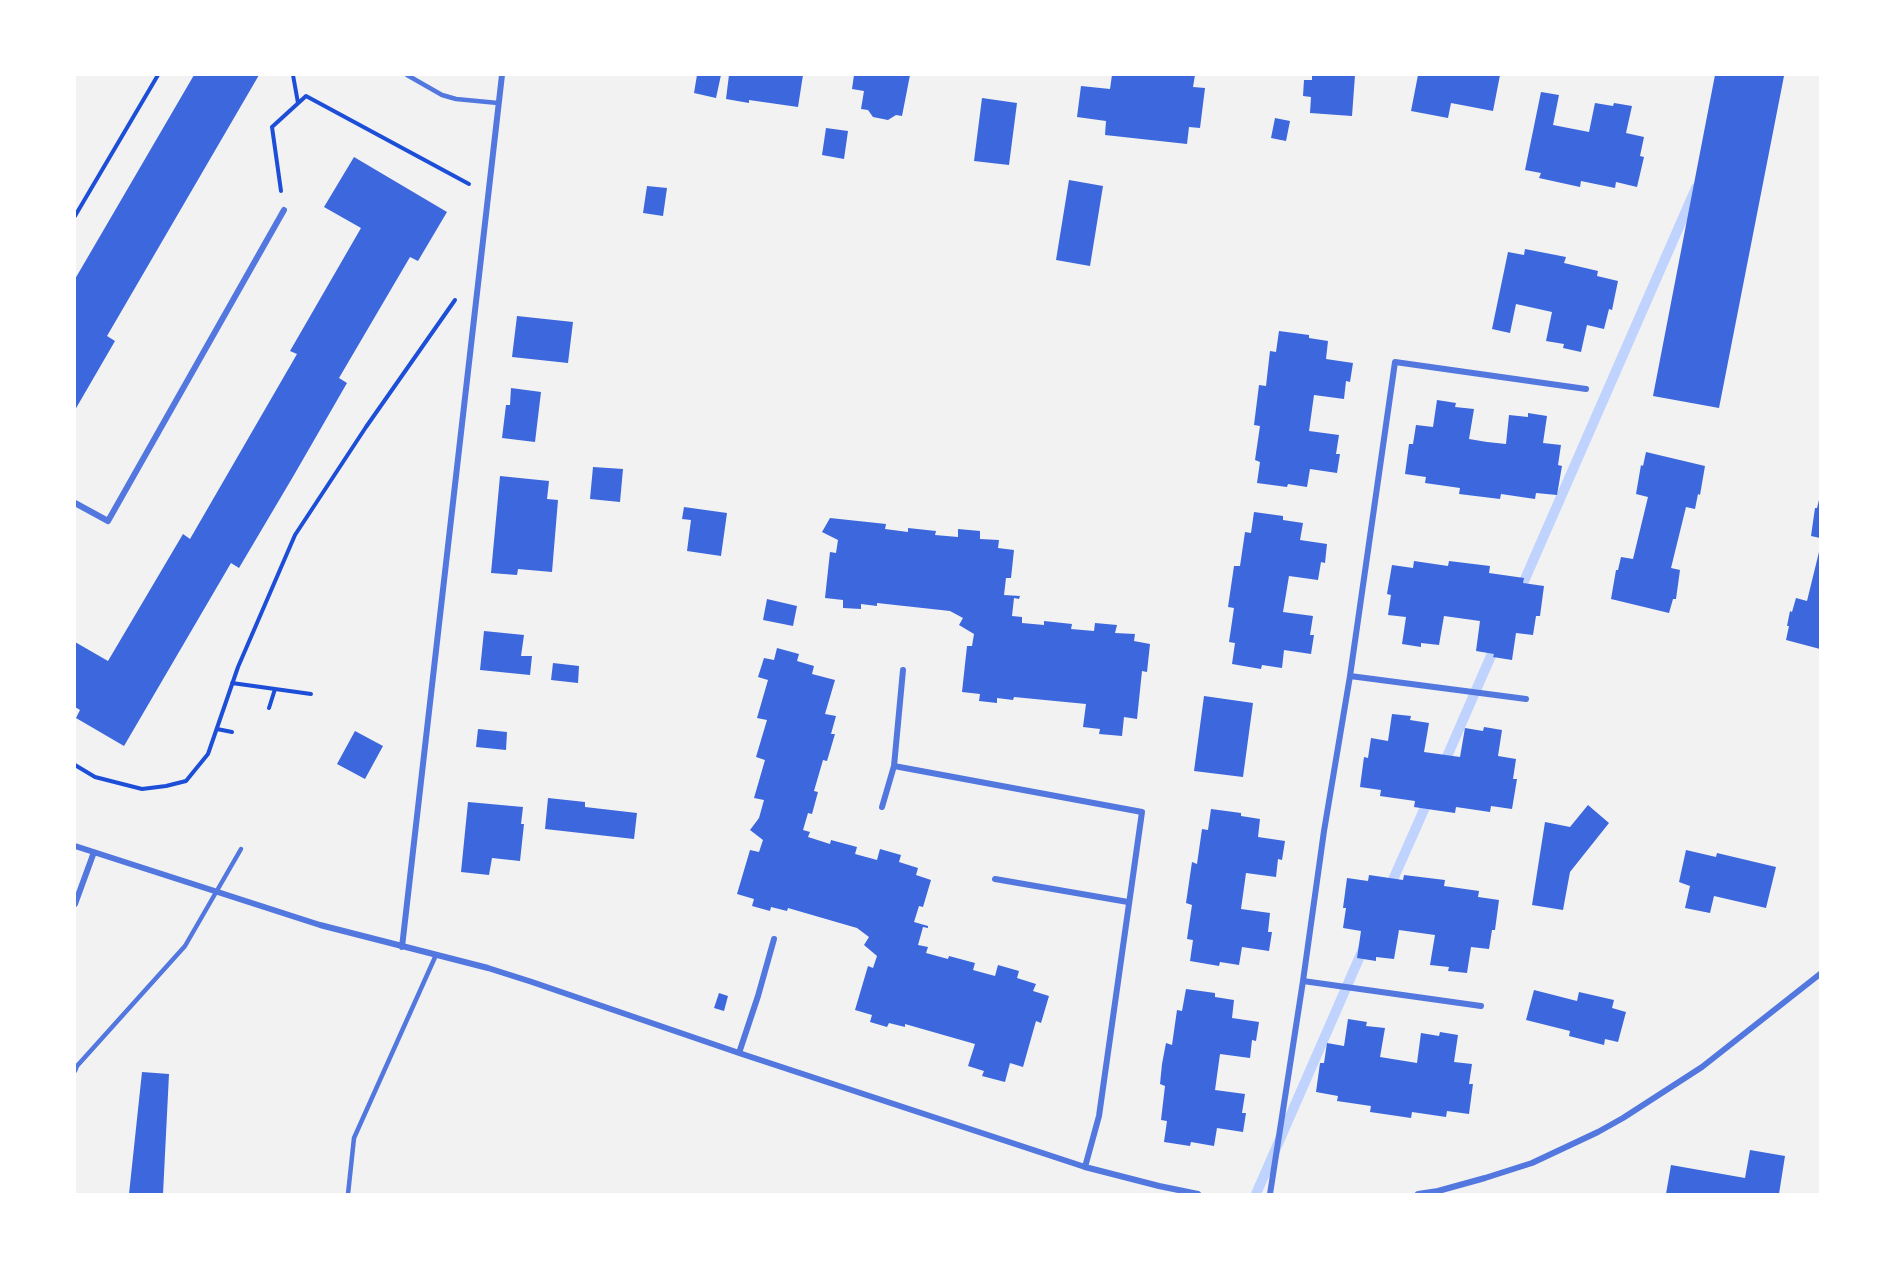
<!DOCTYPE html>
<style>
body{margin:0}
#map{position:relative;width:1895px;height:1269px;overflow:hidden;background:#f2f2f2;font-family:Roboto,sans-serif}
canvas{display:block}
.frame{position:absolute;inset:0;border:76px solid #fff;pointer-events:none}
</style>
<div id="map">
<canvas width="1895" height="1269"></canvas>
<div class="frame"></div>
</div>
<script>
const ctx = document.querySelector('canvas').getContext('2d');
ctx.lineJoin = 'round';
const shape = rows => new Path2D(rows.map(r => 'M' + r).join(''));
function trace(path, color, width, dash) { ctx.strokeStyle = color; ctx.lineWidth = width; ctx.lineCap = dash ? 'butt' : 'round'; ctx.setLineDash(dash || []); ctx.stroke(path); }
function fillPath(path, color) { ctx.fillStyle = color; ctx.fill(path, 'evenodd'); }
trace(shape([
 [1518,595,1696,188],
 [1442,768,1497,642],
 [1388,891,1430,796],
 [1256,1194,1364,947]
]), '#bfd3fe', 10);
fillPath(shape([
 [194,75,259,75,107,336,115,341,75,410,75,279],
 [697,75,721,75,716,98,694,93],
 [729,75,803,75,798,107,749,100,749,103,726,99],
 [854,75,910,75,902,116,896,115,888,120,873,117,868,110,861,109,864,91,852,89],
 [1112,75,1195,75,1193,87,1205,88,1200,128,1189,127,1187,144,1105,135,1106,121,1077,117,1081,86,1110,89],
 [1312,75,1355,75,1352,116,1310,113,1311,97,1303,96,1304,80,1312,80],
 [1418,75,1500,75,1493,111,1451,103,1448,118,1411,111],
 [1715,75,1784,76,1719,408,1653,396],
 [1541,92,1559,95,1553,125,1589,132,1595,103,1613,106,1614,103,1632,106,1626,133,1644,137,1640,156,1644,157,1637,187,1616,182,1615,188,1581,181,1580,187,1539,178,1541,173,1525,170],
 [982,98,1017,103,1009,165,974,161],
 [1275,118,1290,121,1286,141,1271,138],
 [826,128,848,131,844,159,822,155],
 [354,157,447,212,418,261,410,257,339,378,347,383,294,475,239,568,231,563,124,746,76,718,80,710,75,707,75,642,108,661,183,534,190,539,297,354,290,351,361,228,324,207],
 [1069,180,1103,186,1090,266,1056,260],
 [647,186,667,188,663,216,643,213],
 [1525,249,1566,257,1564,263,1598,271,1597,276,1618,281,1612,310,1609,309,1604,329,1587,325,1581,352,1563,348,1564,344,1546,341,1552,312,1516,304,1510,333,1492,329,1508,252,1524,255],
 [517,316,573,322,568,363,512,357],
 [1279,331,1309,335,1309,338,1328,341,1326,359,1353,363,1350,382,1346,381,1344,399,1314,395,1309,431,1339,435,1336,454,1340,454,1337,473,1310,469,1307,487,1288,484,1287,487,1257,483,1260,462,1255,460,1260,426,1254,425,1259,385,1266,386,1270,351,1276,352],
 [511,388,541,392,535,442,502,438,506,405,510,405],
 [1437,400,1456,403,1455,407,1474,409,1469,439,1487,442,1506,444,1509,415,1528,417,1528,413,1547,416,1543,443,1561,445,1558,465,1562,466,1557,495,1536,493,1535,499,1501,494,1500,499,1459,494,1460,488,1425,483,1426,477,1405,474,1409,444,1413,444,1416,425,1433,427],
 [1646,452,1705,466,1700,495,1698,494,1695,509,1686,507,1671,568,1680,570,1676,599,1673,599,1669,613,1611,599,1616,570,1618,570,1621,557,1633,559,1648,497,1636,494,1641,465,1643,466],
 [593,467,623,469,620,502,590,499],
 [500,476,549,481,547,499,558,500,552,572,518,569,517,575,491,573],
 [1819,500,1820,500,1820,538,1811,536,1815,508,1817,508],
 [684,507,727,513,721,556,687,551,691,520,682,519],
 [1254,512,1283,516,1283,520,1303,523,1300,540,1327,544,1325,563,1321,562,1318,580,1289,576,1283,612,1313,616,1310,635,1314,635,1311,654,1284,650,1282,668,1262,665,1261,669,1232,664,1235,643,1229,642,1234,608,1228,607,1234,566,1240,566,1245,532,1251,533],
 [830,518,886,524,885,529,908,532,908,528,936,531,935,535,958,537,958,529,980,531,980,539,999,540,998,548,1014,550,1011,578,1006,578,1004,595,1020,596,1019,599,1014,598,1012,616,1022,617,1022,623,1044,625,1044,621,1072,624,1071,629,1094,631,1095,623,1117,625,1115,633,1135,634,1134,641,1150,644,1147,672,1142,671,1137,719,1124,717,1122,736,1099,734,1100,729,1083,727,1086,704,1014,697,1013,700,997,698,997,703,979,701,980,694,962,692,967,646,972,646,974,634,959,625,963,618,950,611,877,603,877,606,861,604,861,609,843,608,843,600,825,598,830,552,836,553,838,540,822,532],
 [1819,552,1820,552,1820,649,1786,640,1789,626,1787,626,1790,611,1792,612,1796,598,1807,601],
 [1414,561,1448,566,1449,561,1490,566,1489,573,1524,578,1523,583,1544,586,1540,616,1536,616,1533,635,1516,633,1512,660,1493,657,1494,654,1476,651,1480,621,1444,616,1439,645,1421,643,1421,647,1402,644,1406,617,1388,615,1391,595,1387,594,1392,565,1413,568],
 [767,599,797,606,793,626,763,620],
 [484,631,524,635,521,656,532,656,530,675,480,670],
 [777,648,799,654,797,661,814,666,812,674,835,680,825,714,836,716,831,734,835,734,827,761,823,760,814,791,818,792,812,814,808,813,803,830,810,832,808,837,830,844,831,840,857,847,855,854,877,860,880,849,901,855,899,862,918,868,916,875,931,880,923,907,919,906,914,922,928,926,928,928,923,927,918,945,928,947,926,953,948,959,949,956,975,963,973,970,995,976,998,965,1019,971,1017,978,1036,984,1033,991,1049,996,1041,1023,1036,1021,1023,1067,1010,1063,1005,1082,982,1076,984,1071,968,1066,975,1044,905,1024,905,1027,889,1023,887,1027,870,1022,872,1015,855,1010,868,966,873,968,877,956,864,945,869,937,857,928,788,908,787,911,771,907,770,911,752,906,754,899,737,894,750,850,759,852,763,840,750,830,759,818,764,800,754,798,765,760,756,757,767,720,757,718,768,680,758,677,764,658,774,660],
 [553,663,579,666,578,683,551,680],
 [1204,696,1253,703,1243,777,1194,771],
 [1392,714,1411,716,1410,720,1429,723,1424,752,1460,757,1465,728,1483,731,1484,727,1502,730,1498,756,1516,759,1513,779,1517,779,1512,809,1491,806,1490,812,1456,807,1455,813,1434,810,1414,807,1415,801,1380,796,1381,790,1360,787,1364,757,1368,758,1371,738,1388,741],
 [478,729,507,732,506,750,476,747],
 [355,731,383,746,365,779,337,764],
 [548,798,585,802,585,807,637,813,634,839,545,829],
 [468,802,523,807,521,824,524,824,520,861,492,858,489,875,461,872],
 [1588,805,1609,823,1570,872,1563,910,1532,905,1545,822,1570,827],
 [1211,809,1241,813,1241,816,1260,819,1258,837,1285,841,1282,860,1278,859,1276,877,1246,873,1241,909,1270,913,1268,932,1272,932,1269,951,1242,947,1239,965,1220,962,1219,966,1190,961,1193,940,1187,939,1192,905,1186,903,1192,862,1197,864,1202,829,1208,830],
 [1686,850,1716,857,1717,853,1776,867,1766,908,1714,896,1710,913,1685,908,1690,886,1679,882],
 [1369,875,1403,880,1404,875,1445,880,1444,886,1479,891,1478,897,1499,900,1495,930,1492,930,1489,949,1471,947,1467,973,1448,971,1449,967,1430,965,1435,935,1399,930,1394,959,1376,957,1376,961,1357,958,1361,931,1343,928,1346,908,1343,908,1347,878,1368,881],
 [1186,989,1215,993,1215,997,1234,1000,1232,1018,1259,1022,1256,1041,1252,1040,1250,1058,1220,1054,1215,1090,1245,1094,1242,1113,1246,1113,1243,1132,1217,1128,1214,1146,1191,1142,1190,1146,1164,1142,1167,1121,1161,1120,1165,1086,1160,1084,1162,1064,1166,1043,1172,1045,1177,1010,1182,1011],
 [1534,990,1577,1001,1579,992,1614,1000,1612,1008,1626,1012,1618,1042,1605,1039,1604,1045,1569,1036,1570,1031,1526,1020],
 [719,993,728,996,724,1011,714,1008],
 [1348,1019,1367,1022,1366,1026,1385,1028,1380,1057,1417,1063,1421,1033,1439,1036,1440,1032,1458,1035,1454,1062,1472,1064,1469,1084,1473,1084,1469,1114,1447,1111,1446,1117,1412,1112,1411,1118,1370,1112,1371,1106,1337,1101,1338,1096,1316,1092,1320,1063,1324,1063,1327,1043,1344,1046],
 [142,1072,169,1074,163,1194,129,1194],
 [1750,1150,1785,1156,1779,1194,1666,1194,1671,1165,1745,1178]
]), '#3d67dc');
trace(shape([
 [293,75,298,103],
 [281,191,272,127,306,96,469,184],
 [75,216,158,75],
 [232,683,311,694],
 [269,708,275,689],
 [217,729,232,732],
 [75,765,95,777,142,789,166,786,186,781,208,754,238,667,295,535,366,427,455,300]
]), '#1d4ed8', 4);
trace(shape([
 [407,75,442,95,456,99,498,103],
 [75,1071,77,1066,185,946,241,849],
 [348,1194,354,1138,436,955]
]), '#5277de', 4.5);
trace(shape([
 [75,503,108,521,284,210],
 [903,670,894,766,1142,812,1099,1116,1085,1167],
 [1350,676,1395,362,1586,389],
 [882,807,894,766],
 [75,846,320,925,488,968,532,982,739,1053,1085,1167,1159,1186,1198,1194],
 [995,879,1128,902],
 [75,904,94,852],
 [402,947,502,75],
 [1303,981,1481,1006],
 [739,1053,758,996,774,939],
 [1270,1194,1303,981,1324,831,1350,676,1526,699],
 [1418,1194,1438,1191,1485,1178,1532,1163,1598,1132,1623,1118,1702,1067,1820,974]
]), '#5277de', 6);
</script>
